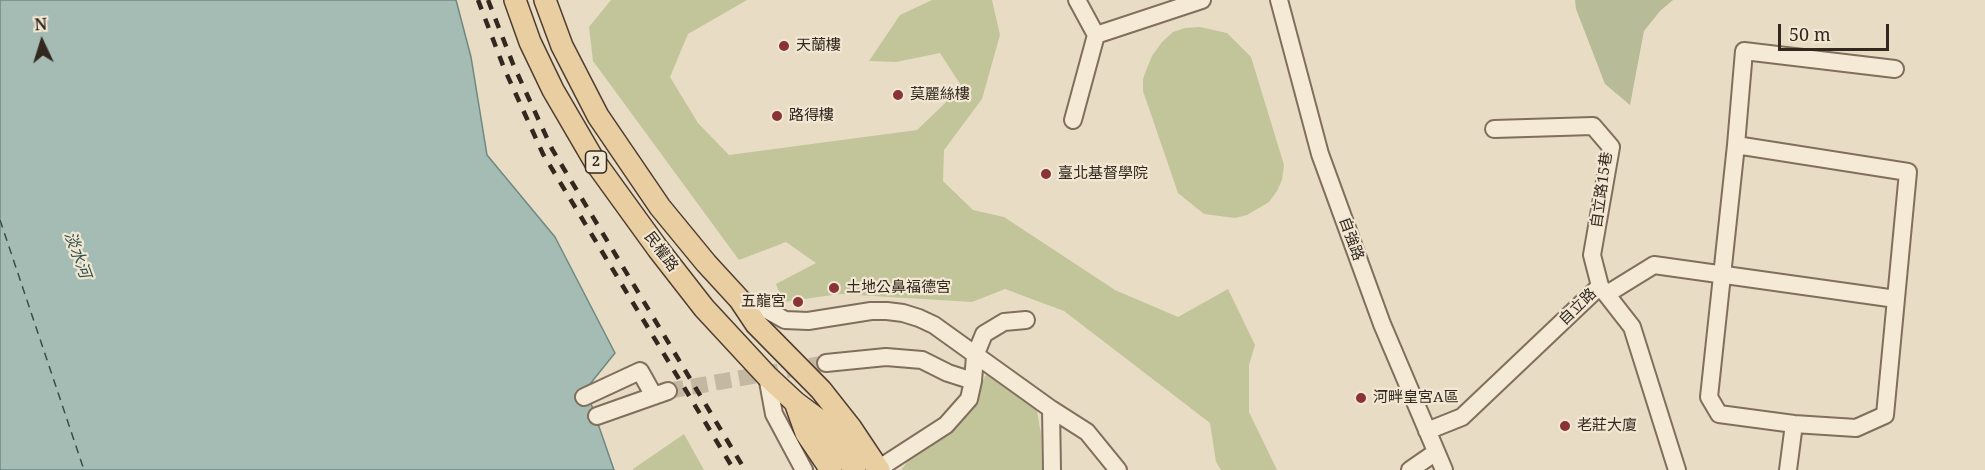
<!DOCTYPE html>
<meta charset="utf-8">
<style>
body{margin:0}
#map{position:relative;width:1985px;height:470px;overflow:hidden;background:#e8dcc4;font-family:"Noto Serif",serif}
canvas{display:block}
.north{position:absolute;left:12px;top:12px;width:60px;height:60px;-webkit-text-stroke:4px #f1e7d2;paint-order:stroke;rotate:356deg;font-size:16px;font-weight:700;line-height:24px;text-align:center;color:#33281f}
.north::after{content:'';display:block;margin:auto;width:21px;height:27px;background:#33281f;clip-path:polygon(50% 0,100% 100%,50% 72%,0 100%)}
.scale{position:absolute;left:1778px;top:24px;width:111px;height:27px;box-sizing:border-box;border:3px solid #33281f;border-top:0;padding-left:8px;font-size:18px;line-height:21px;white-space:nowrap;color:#33281f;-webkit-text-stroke:4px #f1e7d2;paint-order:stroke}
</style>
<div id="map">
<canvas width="1985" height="470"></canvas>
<div class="north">N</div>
<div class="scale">50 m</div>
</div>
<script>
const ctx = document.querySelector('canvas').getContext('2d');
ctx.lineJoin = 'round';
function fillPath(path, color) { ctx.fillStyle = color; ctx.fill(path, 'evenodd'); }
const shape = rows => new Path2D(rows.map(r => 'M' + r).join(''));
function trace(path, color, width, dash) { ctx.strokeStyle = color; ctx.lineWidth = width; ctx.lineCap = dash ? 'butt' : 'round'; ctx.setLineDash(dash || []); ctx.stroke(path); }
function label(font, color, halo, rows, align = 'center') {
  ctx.font = font + ' "Noto Serif","Noto Sans TC",serif'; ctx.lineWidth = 4.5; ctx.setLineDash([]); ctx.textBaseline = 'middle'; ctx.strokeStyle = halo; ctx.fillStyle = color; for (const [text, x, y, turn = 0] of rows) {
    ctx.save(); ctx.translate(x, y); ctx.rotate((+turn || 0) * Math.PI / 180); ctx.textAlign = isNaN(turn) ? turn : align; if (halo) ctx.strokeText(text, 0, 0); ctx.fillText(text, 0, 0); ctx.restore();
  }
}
fillPath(shape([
 [611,0,747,0,688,34,670,77,698,123,729,155,917,130,962,87,940,53,896,62,869,61,900,15,932,0,992,0,1000,35,982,99,944,150,943,181,973,210,1004,217,1115,290,1178,317,1228,289,1255,345,1249,365,1249,412,1277,470,1221,470,1216,462,1210,423,1064,311,1005,289,972,302,840,294,783,302,776,284,816,263,786,242,739,260,593,61,589,27],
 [1200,27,1227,33,1251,57,1284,165,1282,180,1277,191,1269,202,1247,215,1235,218,1204,214,1178,193,1143,91,1143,79,1147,68,1152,56,1162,42,1173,32,1185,28],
 [990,373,1032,402,1037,411,1041,434,1042,470,901,470,912,456,973,404,985,376],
 [684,434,704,470,633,470,633,469]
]), '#c2c599');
fillPath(shape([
 [1575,0,1673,0,1660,11,1644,31,1630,105,1605,84,1576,9]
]), '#b8bb97');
const water = shape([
 [0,0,456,0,471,57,487,155,555,237,615,353,586,389,614,470,0,470,0,0]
]);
fillPath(water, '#a5bcb4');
trace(water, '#6d8981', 1.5);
trace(shape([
 [0,220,84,470]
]), '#30514d', 1.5, [8, 6]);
trace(shape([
 [668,391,826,363]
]), '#c4b8a3', 16, [16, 8]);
const minor = shape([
 [1077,0,1096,35,1202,0],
 [1279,0,1320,154,1382,324,1444,470],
 [1073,120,1096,35],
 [1494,129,1593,126,1611,147,1592,255,1600,286],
 [1736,145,1908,172,1885,415,1856,428,1794,424,1719,414,1709,397,1736,145],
 [1736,145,1744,51,1895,69],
 [1607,294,1654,265,1896,299],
 [740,300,765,309,785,320,808,321,871,311,887,311,903,313,919,318,934,325,1051,409,1087,432,1118,470],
 [826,363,886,357,922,360,948,373,973,381],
 [767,376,774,414,804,470],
 [584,397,640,371,654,396],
 [1051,409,1052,470],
 [597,416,668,391],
 [1427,431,1462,417,1600,286,1632,327,1677,470],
 [878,469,946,425,969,399,973,381,975,356,984,334,1004,322,1026,320],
 [1410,470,1436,452],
 [1788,470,1794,424]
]);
const major = shape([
 [515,0,530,42,553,90,595,162,658,249,704,308,767,376,795,402,823,423,855,470],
 [545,0,562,46,598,116,660,207,706,263,740,300,756,324,821,390,851,428,879,470],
 [795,402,806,433,831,470]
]);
trace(minor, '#816e5c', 20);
trace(major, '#4f3d30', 24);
trace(minor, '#f4ead6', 16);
trace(major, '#e8cea0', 21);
trace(shape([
 [478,0,504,68,543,154,734,470],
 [488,0,513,64,552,149,745,470]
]), '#33281f', 4.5, [10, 10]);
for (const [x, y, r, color] of [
 [784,46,6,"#893337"],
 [898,95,6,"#893337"],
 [777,116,6,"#893337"],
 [1046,174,6,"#893337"],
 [834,288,6,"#893337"],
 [798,302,6,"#893337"],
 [1361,398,6,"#893337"],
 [1565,426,6,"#893337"]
]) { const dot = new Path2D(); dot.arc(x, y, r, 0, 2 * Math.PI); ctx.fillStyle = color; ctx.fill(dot); trace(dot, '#f1e7d2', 2); }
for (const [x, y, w] of [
 [596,162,21]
]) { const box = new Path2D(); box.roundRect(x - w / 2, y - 11, w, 22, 4.5); ctx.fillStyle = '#f1e7d2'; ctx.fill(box); trace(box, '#33281f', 1.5); }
label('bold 14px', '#33281f', null, [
 ["2",596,162]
]);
label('15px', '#33281f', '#f1e7d2', [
 ["天蘭樓",796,46],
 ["莫麗絲樓",910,95],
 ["路得樓",789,116],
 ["臺北基督學院",1058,174],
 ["土地公鼻福德宮",846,288],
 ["五龍宮",786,302,"right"],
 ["河畔皇宮A區",1373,398],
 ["老莊大廈",1577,426]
], 'left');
label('15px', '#33281f', '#f1e7d2', [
 ["自立路15巷",1602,190,-82],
 ["自強路",1351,239,70],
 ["民權路",661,252,53],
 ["自立路",1578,307,-44]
]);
label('italic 16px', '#30514d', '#f1e7d2', [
 ["淡水河",77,255,70]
]);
</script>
